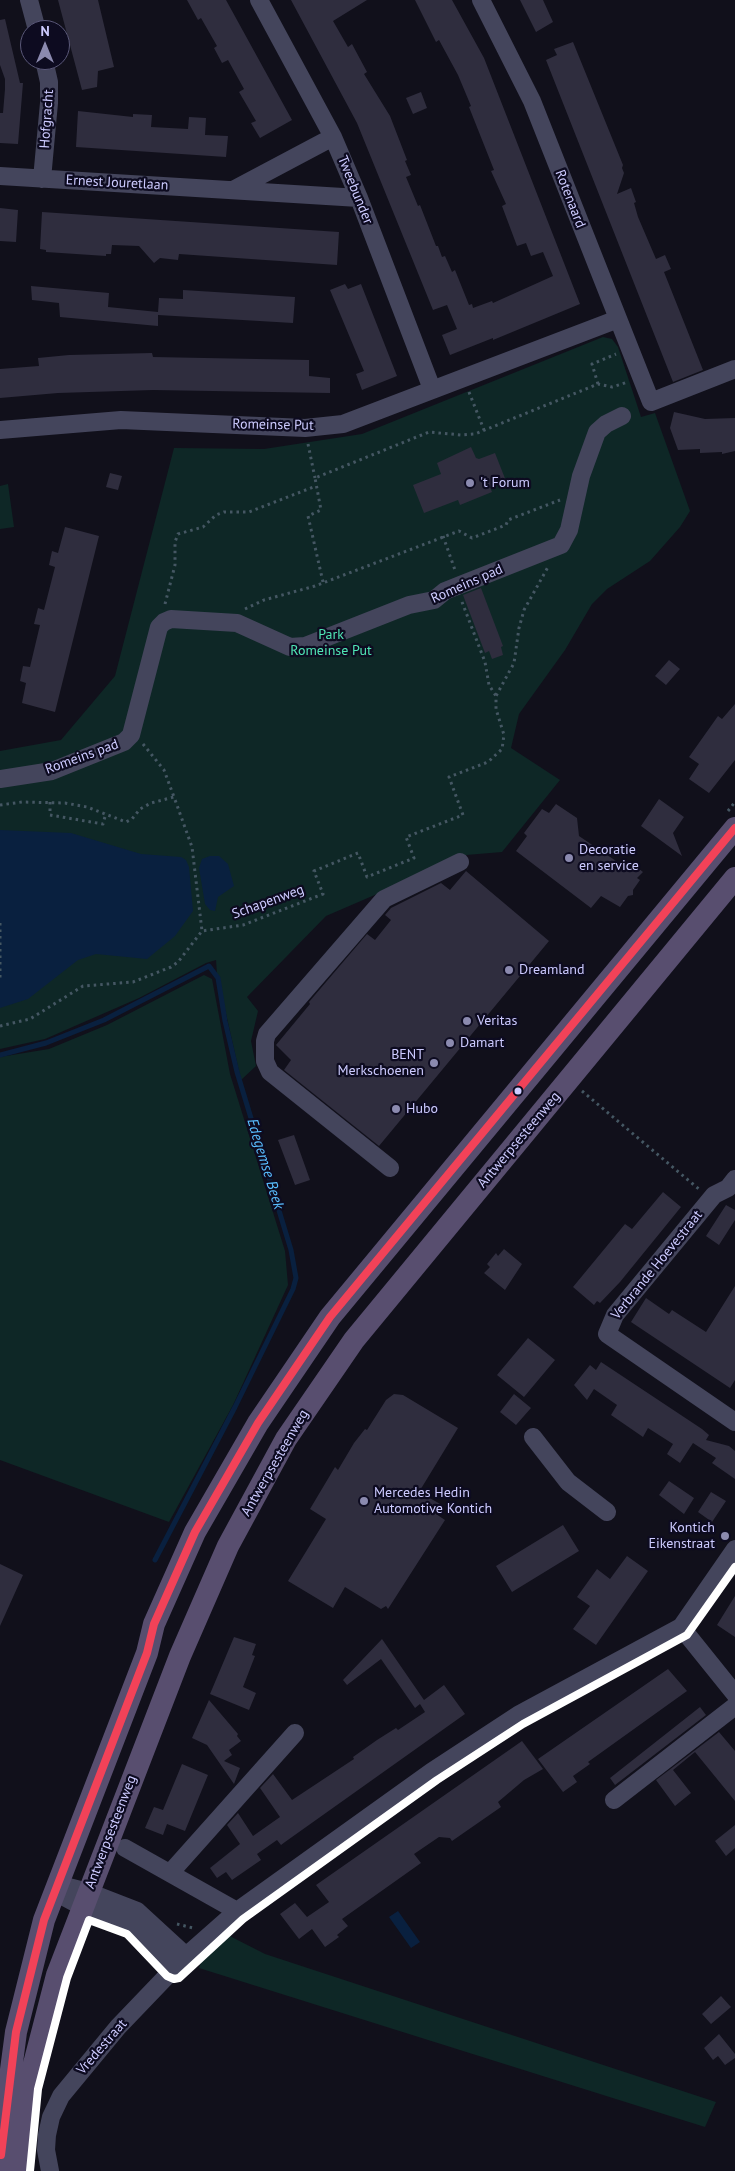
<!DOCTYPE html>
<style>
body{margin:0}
#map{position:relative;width:735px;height:2171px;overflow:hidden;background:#11101b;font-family:"PT Sans",sans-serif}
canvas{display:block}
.north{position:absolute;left:20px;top:20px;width:50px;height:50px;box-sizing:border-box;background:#0d0b20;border:1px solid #5a5879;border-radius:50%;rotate:0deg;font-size:14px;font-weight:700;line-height:20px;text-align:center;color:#cdcbff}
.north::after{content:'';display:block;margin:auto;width:18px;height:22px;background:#8b8aaf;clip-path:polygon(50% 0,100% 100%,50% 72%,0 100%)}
</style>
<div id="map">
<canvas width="735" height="2171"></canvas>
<div class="north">N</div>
</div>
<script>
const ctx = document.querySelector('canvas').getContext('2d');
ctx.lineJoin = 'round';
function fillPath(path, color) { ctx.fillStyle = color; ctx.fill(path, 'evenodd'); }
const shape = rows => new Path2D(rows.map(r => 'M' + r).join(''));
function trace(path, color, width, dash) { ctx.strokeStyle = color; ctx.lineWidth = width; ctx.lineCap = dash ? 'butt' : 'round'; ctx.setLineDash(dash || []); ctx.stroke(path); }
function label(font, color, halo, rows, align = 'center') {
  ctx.font = font + ' "PT Sans",sans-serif'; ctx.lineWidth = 4.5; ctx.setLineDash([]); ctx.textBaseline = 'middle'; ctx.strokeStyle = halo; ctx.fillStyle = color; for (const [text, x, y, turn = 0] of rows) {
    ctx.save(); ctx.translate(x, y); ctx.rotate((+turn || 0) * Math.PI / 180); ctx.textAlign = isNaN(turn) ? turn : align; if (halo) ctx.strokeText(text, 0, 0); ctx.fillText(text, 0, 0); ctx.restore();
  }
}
fillPath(shape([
 [603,337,612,339,618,347,641,417,655,413,690,511,680,527,650,561,607,589,592,604,565,650,519,714,511,748,560,780,502,852,454,856,421,875,326,916,247,997,258,1011,251,1041,256,1066,241,1080,217,974,216,960,206,963,139,998,45,1039,0,1049,0,751,61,740,115,676,174,448,264,449,362,434],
 [8,484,14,527,0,529,0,486],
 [204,975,212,979,230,1074,285,1251,288,1285,233,1405,169,1522,0,1460,0,1057,49,1049,107,1025],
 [214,1928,265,1954,716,2102,705,2127,199,1968]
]), '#0e2726');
fillPath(shape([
 [0,830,71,833,141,854,181,857,186,860,189,867,193,911,175,936,147,959,96,954,78,960,28,999,0,1008],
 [210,856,219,856,228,864,234,886,218,897,215,911,210,910,205,904,199,868,202,859],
 [398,1911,420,1942,411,1948,389,1917]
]), '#09203f');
trace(shape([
 [0,1055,46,1043,104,1020,209,966,218,978,225,1021,237,1072,291,1250,296,1278,293,1289,235,1407,155,1560]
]), '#09203f', 5);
fillPath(shape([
 [58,0,98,0,114,67,98,71,97,87,82,90],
 [187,0,226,0,292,120,260,138,251,123,256,121,239,92,244,89,228,60,222,63,214,48,217,46,201,18,198,20],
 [291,0,367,0,333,21,348,47,352,44,367,72,364,74,390,116,407,160,405,161,411,175,406,177,418,206,420,205,436,246,438,246,442,257,445,256,452,272,455,270,469,305,472,304,473,308,492,301,493,303,553,276,543,252,531,256,526,243,517,246,502,206,506,204,491,171,494,170,469,107,471,106,458,75,439,40,436,42,415,0,452,0,484,58,580,304,493,340,493,338,450,355,442,335,457,329,447,305,433,310,357,123],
 [520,0,543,0,553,22,536,32],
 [5,19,20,83,23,83,18,144,0,143,0,113,3,113,5,89,5,79,0,65,0,20],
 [573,42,623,165,622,168,624,173,617,194,631,188,636,202,634,203,638,217,656,259,665,255,671,269,664,272,703,370,673,382,546,60,557,55,554,49],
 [421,92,427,108,413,114,406,98],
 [78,111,133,117,133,114,152,115,151,127,188,129,189,117,206,118,205,135,228,136,226,157,76,147],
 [0,208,18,210,16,242,0,241],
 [42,212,339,232,337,265,179,254,178,260,160,258,154,263,139,246,112,245,111,254,106,254,106,256,46,252,46,250,40,249],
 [345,284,348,289,361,284,397,376,362,390,356,374,364,371,330,290],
 [31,286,109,293,108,307,158,312,159,298,183,299,183,290,295,297,293,323,158,315,158,326,60,317,59,303,32,300],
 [152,353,153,357,309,360,309,376,330,378,330,393,153,390,58,393,0,398,0,369,39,366,38,358,69,355],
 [674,412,705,419,735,418,735,451,722,454,722,452,700,453,700,449,678,450,670,428],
 [471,447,476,458,479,459,495,453,506,481,490,487,492,492,460,505,458,500,424,513,413,485,441,474,437,463],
 [110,473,122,476,118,490,106,487],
 [65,527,99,536,55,712,22,703,26,683,20,681,23,666,30,667,40,625,34,624,38,608,44,610,55,567,49,565,52,551,58,553],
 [481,588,503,646,501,647,503,655,492,659,489,651,485,653,463,595],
 [669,660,680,669,666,685,655,676],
 [735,704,735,760,709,793,689,779,699,764,689,757,718,716,722,719],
 [659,799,684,817,673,833,682,856,641,826],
 [556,804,577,818,579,836,625,867,630,862,643,872,637,878,640,880,633,890,633,895,628,896,620,907,601,896,591,908,516,851,527,836,524,833,542,809,549,813],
 [466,871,549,941,379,1146,284,1070,291,1060,276,1045,310,1004,309,1002,367,934,375,940,391,920,385,915,391,908,441,883,450,890],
 [294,1135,310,1180,295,1185,278,1140],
 [663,1192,681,1207,620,1282,600,1303,597,1301,594,1305,573,1287,625,1224,632,1229],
 [726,1205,735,1210,735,1220,719,1245,706,1236],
 [504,1249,522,1264,505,1290,484,1273,490,1267,487,1264,496,1253,498,1256],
 [735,1286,735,1380,730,1388,631,1322,646,1298,669,1314,672,1310,706,1332],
 [528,1338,555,1360,524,1397,497,1375],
 [601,1362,702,1429,709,1435,706,1440,729,1446,735,1451,735,1479,712,1463,716,1458,693,1443,680,1463,667,1454,673,1444,648,1428,643,1437,611,1415,617,1405,594,1389,587,1400,574,1385,590,1365,596,1370],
 [394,1394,403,1395,458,1428,419,1492,442,1505,436,1514,445,1520,388,1609,386,1606,381,1609,345,1587,333,1608,288,1581,326,1519,310,1509,335,1467,338,1470,354,1443,365,1429,367,1430,386,1400],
 [514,1394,531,1408,516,1425,500,1412],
 [669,1481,694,1498,684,1514,659,1495],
 [711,1492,726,1501,712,1522,698,1512],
 [563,1525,579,1551,512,1592,496,1566],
 [627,1556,648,1571,596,1645,573,1629,590,1606,577,1597,597,1569,610,1579],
 [0,1564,23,1575,0,1626],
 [735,1596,735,1637,717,1625],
 [234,1637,256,1644,252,1655,255,1656,243,1687,256,1693,249,1710,210,1694],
 [382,1639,424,1700,444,1685,465,1714,285,1842,281,1845,277,1840,257,1854,261,1860,232,1880,226,1872,217,1878,210,1868,240,1844,227,1825,238,1813,253,1836,280,1817,260,1788,273,1774,292,1800,354,1759,353,1757,377,1740,396,1728,398,1730,425,1712,420,1704,415,1708,381,1659,347,1685,343,1680],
 [668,1669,687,1691,588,1762,590,1764,573,1776,577,1782,563,1792,538,1759],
 [209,1700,238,1734,237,1736,241,1741,229,1750,232,1755,224,1761,240,1768,234,1784,207,1745,192,1738],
 [700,1707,706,1715,615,1785,610,1778],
 [719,1732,735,1751,735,1801,695,1752,673,1770,691,1793,675,1806,656,1780],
 [522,1741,543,1769,524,1780,498,1802,501,1807,452,1841,450,1838,439,1837,414,1854,421,1863,342,1919,348,1926,337,1935,339,1937,325,1947,312,1929,299,1939,280,1914,295,1903,307,1917,329,1902,316,1885],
 [182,1764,208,1775,185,1831,167,1824,163,1835,145,1828,154,1807,163,1810],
 [735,1825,735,1848,726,1856,715,1841],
 [721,1996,731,2007,711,2024,702,2014],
 [719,2034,735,2054,735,2058,725,2065,718,2056,713,2060,704,2048]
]), '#2f2d3e');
trace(shape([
 [598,384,592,364,616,354],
 [469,392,484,430],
 [308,444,315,478],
 [443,536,455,570],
 [323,582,308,516,321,510,315,478,429,432,461,435,475,434,598,384,612,387,628,382],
 [462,602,485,662,489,685,496,696],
 [165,604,175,565,175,542,178,534,203,527,216,515,224,512,249,512,316,486],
 [245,609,264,600,315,586,459,531,472,538,506,525,508,520,560,500],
 [143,744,164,770,174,797],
 [50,802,50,815,103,824,106,813],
 [0,805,22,802,65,803,87,807,126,822,132,819,140,809,151,803,174,797,192,847,202,931],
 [728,811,735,802],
 [0,923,0,978],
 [0,1026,30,1019,83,986,133,982,171,967,178,962,202,931,243,925,323,894,314,871,358,853,367,877,414,858,406,837,463,815,449,777,488,762,502,749,504,735,496,709,496,696,514,663,519,628,524,610,548,567],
 [582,1091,700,1190],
 [177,1924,193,1928]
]), '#455763', 3, [2.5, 4]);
trace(shape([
 [29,0,37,30],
 [259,0,333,137,359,198,432,389],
 [481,0,532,101,651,402,735,369],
 [0,176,359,198],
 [42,179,49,103,49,82,44,60],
 [235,189,333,137],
 [0,430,121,420,305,428,343,424,618,319],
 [0,779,52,771,124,742,131,735,159,627,164,622,171,619,237,623,290,647,305,646,409,605,434,600,445,591,460,585,561,545,569,530,581,476,597,432,606,424,622,416],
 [390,1168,270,1072,265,1061,265,1041,267,1034,384,899,460,862],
 [735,1179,728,1188,714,1195,615,1315,607,1334,735,1422],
 [533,1437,568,1482,607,1512],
 [681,1627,735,1694],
 [614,1800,735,1706],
 [125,1848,237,1911],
 [171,1872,295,1733],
 [57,1884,88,1892,137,1911,186,1956],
 [55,1892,83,1907,133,1925,174,1969],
 [50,2171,46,2150,47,2135,51,2117,61,2096,118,2027,186,1956,237,1911,431,1772,518,1715,681,1627,735,1549]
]), '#44455c', 18);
trace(shape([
 [1,2171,3,2130,16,2032,44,1920,147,1653,154,1624,195,1532,258,1423,330,1317,735,828],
 [20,2171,28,2087,57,1975,180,1656,228,1546,286,1439,354,1340,735,878]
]), '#584e6f', 22);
trace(shape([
 [1,2155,16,2032,44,1920,147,1653,154,1624,195,1532,258,1423,330,1317,735,828]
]), '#f24258', 8);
trace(shape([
 [30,2171,38,2089,67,1978,89,1920,127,1934,167,1976,174,1979,179,1978,243,1919,437,1780,523,1724,687,1635,735,1567]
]), '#fff', 8);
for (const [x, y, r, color] of [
 [470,483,5,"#8b8aaf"],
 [569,858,5,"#8b8aaf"],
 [509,970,5,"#8b8aaf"],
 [467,1021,5,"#8b8aaf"],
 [450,1043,5,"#8b8aaf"],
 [434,1063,5,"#8b8aaf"],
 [518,1091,4.5,"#cdcbff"],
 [396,1109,5,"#8b8aaf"],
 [364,1501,5,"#8b8aaf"],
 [725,1536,5,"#8b8aaf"]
]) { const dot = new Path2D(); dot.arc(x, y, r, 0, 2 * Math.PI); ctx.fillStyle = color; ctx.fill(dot); trace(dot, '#0d0b20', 2); }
label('14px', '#cdcbff', '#0d0b20', [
 ["Hofgracht",47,119,-86],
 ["Ernest Jouretlaan",117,183,3],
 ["Tweebunder",355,190,68],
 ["Rotenaard",570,199,69],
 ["Romeinse Put",273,425,1],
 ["Romeins pad",467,584,-24],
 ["Romeins pad",82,757,-20],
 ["Schapenweg",268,902,-20],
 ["Antwerpsesteenweg",519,1140,-50],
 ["Verbrande Hoevestraat",657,1265,-51],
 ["Antwerpsesteenweg",275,1463,-60],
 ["Antwerpsesteenweg",111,1832,-69],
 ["Vredestraat",102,2047,-49]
]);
label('14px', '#cdcbff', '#0d0b20', [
 ["'t Forum",480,483],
 ["Decoratie",579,850],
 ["en service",579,866],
 ["Dreamland",519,970],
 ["Veritas",477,1021],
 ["Damart",460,1043],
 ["BENT",424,1055,"right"],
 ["Merkschoenen",424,1071,"right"],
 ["Hubo",406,1109],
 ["Mercedes Hedin",374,1493],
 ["Automotive Kontich",374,1509],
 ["Kontich",715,1528,"right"],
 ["Eikenstraat",715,1544,"right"]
], 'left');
label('14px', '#50e6b5', '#0d0b20', [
 ["Park",331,635],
 ["Romeinse Put",331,651]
]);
label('italic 15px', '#59beff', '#0d0b20', [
 ["Edegemse Beek",265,1164,73]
]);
</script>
